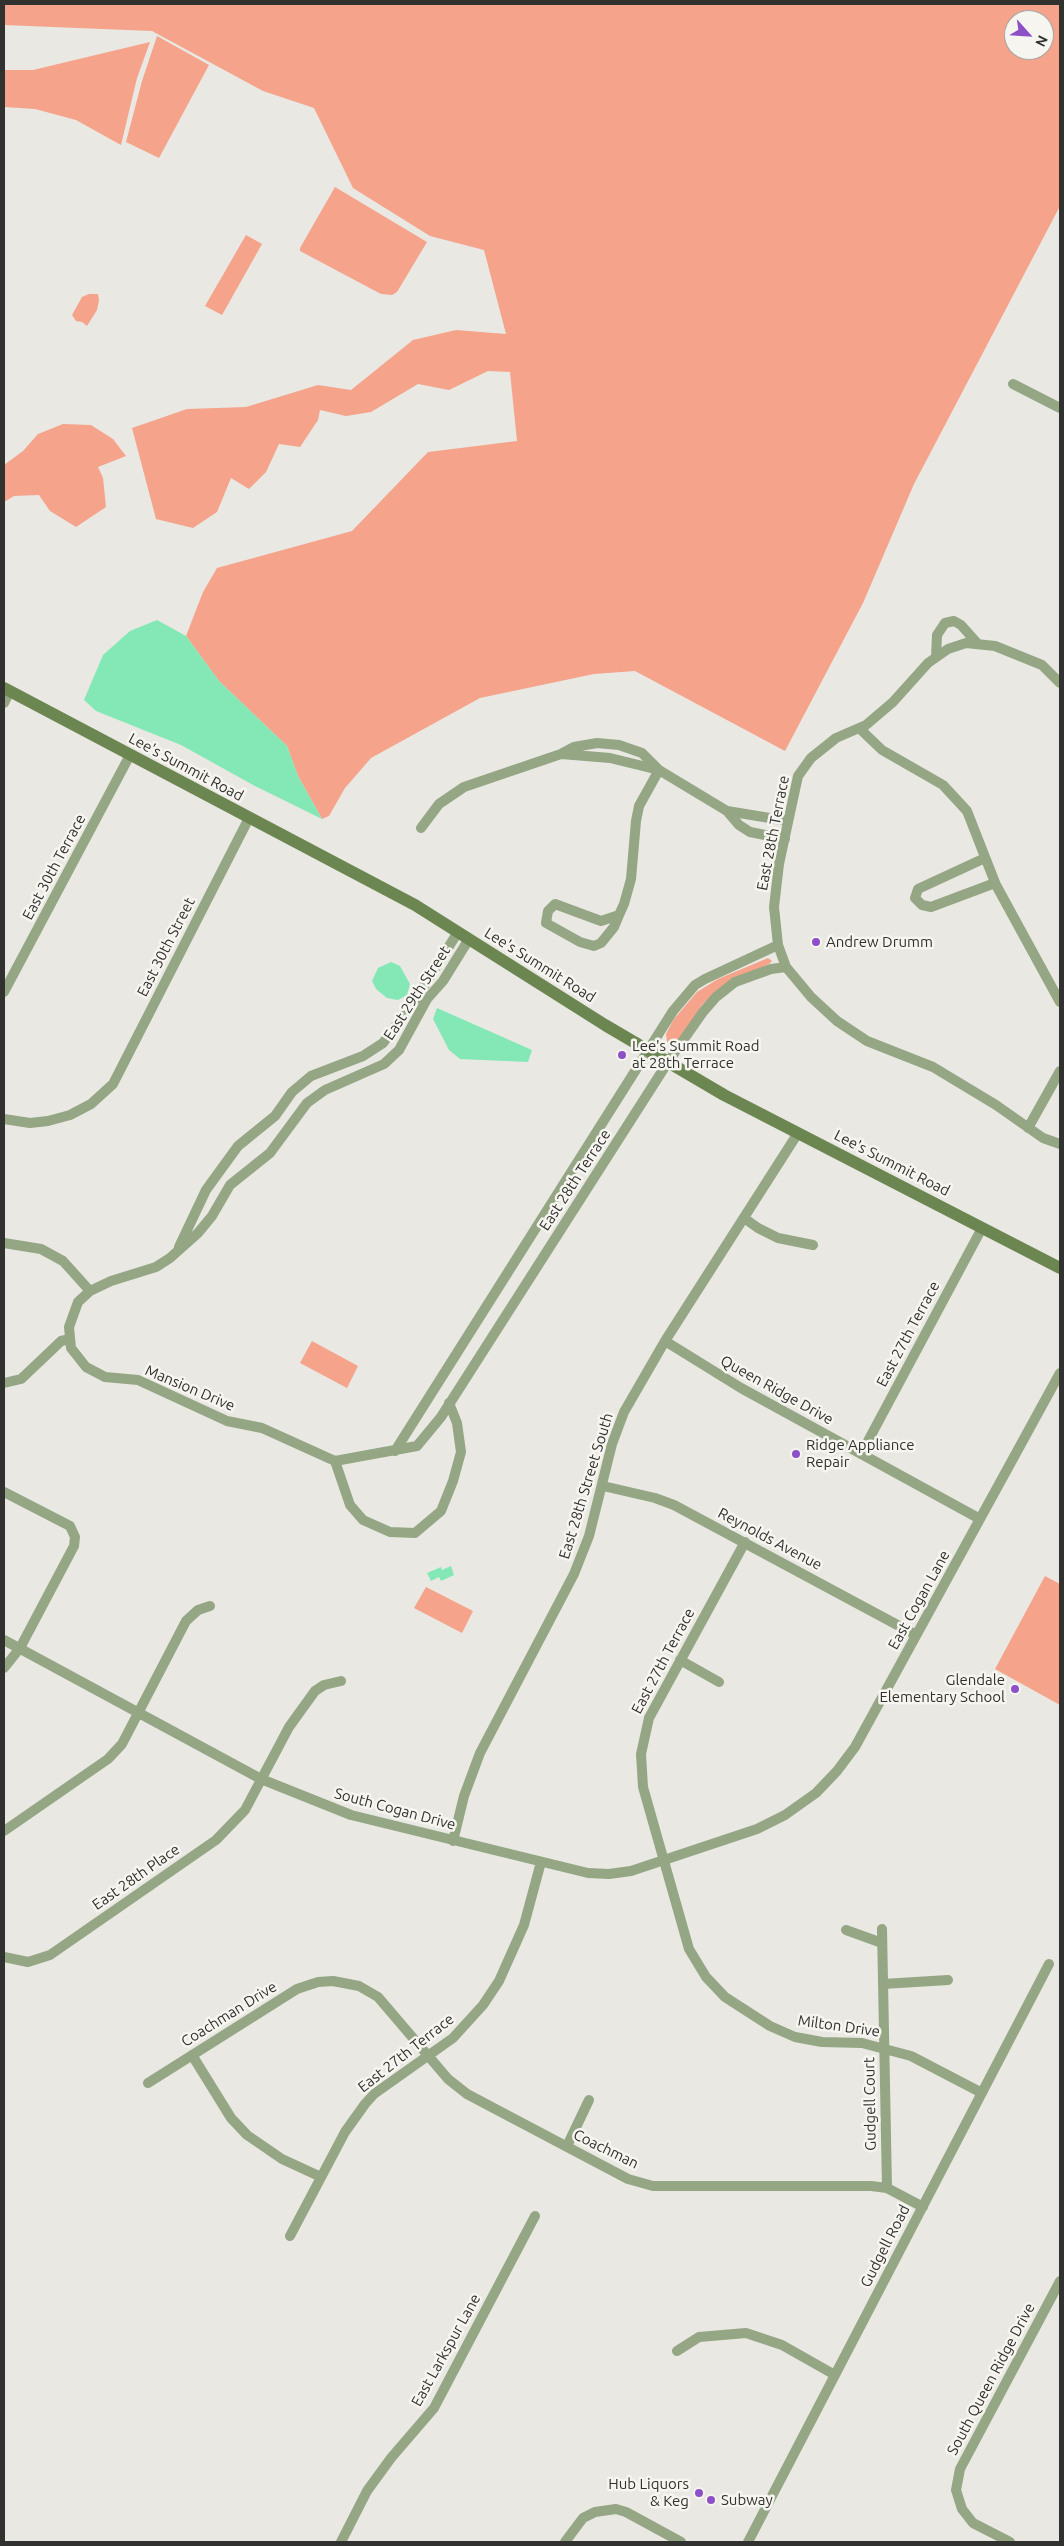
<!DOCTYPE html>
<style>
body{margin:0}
#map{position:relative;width:1064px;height:2546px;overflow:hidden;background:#e9e8e3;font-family:Ubuntu,sans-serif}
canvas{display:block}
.frame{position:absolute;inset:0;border:5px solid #31312f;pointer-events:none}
.north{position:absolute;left:1004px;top:10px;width:50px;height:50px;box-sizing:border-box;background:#f6f5f0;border:1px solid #a7a7a3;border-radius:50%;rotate:116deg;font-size:14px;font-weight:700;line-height:20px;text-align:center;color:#31312f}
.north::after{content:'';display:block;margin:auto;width:18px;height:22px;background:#8e50c6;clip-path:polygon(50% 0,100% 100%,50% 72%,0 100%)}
</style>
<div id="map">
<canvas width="1064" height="2546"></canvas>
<div class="frame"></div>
<div class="north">N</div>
</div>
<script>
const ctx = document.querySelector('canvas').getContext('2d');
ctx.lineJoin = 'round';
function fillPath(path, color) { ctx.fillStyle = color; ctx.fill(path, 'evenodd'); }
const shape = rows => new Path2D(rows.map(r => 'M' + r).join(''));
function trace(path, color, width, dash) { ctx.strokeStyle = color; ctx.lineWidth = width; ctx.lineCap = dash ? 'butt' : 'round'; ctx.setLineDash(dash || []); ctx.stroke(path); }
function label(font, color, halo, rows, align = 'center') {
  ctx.font = font + ' Ubuntu,sans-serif'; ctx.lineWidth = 5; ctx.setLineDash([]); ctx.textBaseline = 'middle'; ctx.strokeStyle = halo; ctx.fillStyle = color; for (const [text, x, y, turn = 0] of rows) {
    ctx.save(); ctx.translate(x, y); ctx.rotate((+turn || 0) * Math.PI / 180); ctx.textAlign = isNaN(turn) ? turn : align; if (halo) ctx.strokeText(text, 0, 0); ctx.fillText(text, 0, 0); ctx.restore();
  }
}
fillPath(shape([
 [4,4,1060,4,1060,206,914,484,863,603,785,751,635,671,594,674,480,698,371,758,345,788,329,816,322,819,298,776,287,746,219,681,186,636,203,592,217,568,352,531,428,452,517,441,510,372,488,371,449,390,418,384,371,412,346,416,320,410,318,420,300,447,279,444,266,472,249,489,231,478,217,512,193,528,156,519,132,428,187,409,246,407,318,385,351,390,413,340,456,330,506,334,484,250,430,236,353,188,314,108,263,91,152,31,4,25],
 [1014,20,1044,20,1044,50,1014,50],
 [157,36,209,65,159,158,126,142,142,81],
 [150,42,137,78,121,145,76,120,35,109,4,107,4,70,33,70],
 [335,187,427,242,397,292,392,295,381,294,300,251,300,248],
 [246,235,262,244,222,315,205,306],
 [89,294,98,294,99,300,97,310,87,326,82,322,76,321,72,315,82,297],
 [63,424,91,425,113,439,126,456,98,467,103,478,106,507,76,527,50,511,39,495,14,496,4,502,4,465,23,451,38,434],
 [768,958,772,961,769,964,729,982,716,991,702,1005,677,1042,671,1044,667,1042,666,1034,674,1019,697,992,718,979],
 [312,1341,358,1366,347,1388,300,1363],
 [1045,1576,1060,1584,1060,1705,995,1669],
 [426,1587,473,1611,462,1633,414,1608]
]), '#f5a38a');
fillPath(shape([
 [157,620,186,636,219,681,287,746,298,776,322,819,255,786,181,745,96,711,84,700,103,655,130,631],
 [391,962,400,966,410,984,407,995,398,1000,387,998,376,989,372,981,378,968],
 [437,1008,532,1050,528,1062,460,1059,449,1050,433,1019],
 [451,1566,454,1575,441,1581,439,1577,431,1581,427,1573,441,1567,442,1570]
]), '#83e8b5');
trace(shape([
 [1013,384,1060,408],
 [936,657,937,635,945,623,954,621,961,625,978,644],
 [1060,683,1042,665,995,646,966,643,948,649,928,663,893,702,866,725,836,738,811,758,798,776,779,864,774,907,778,945,786,967,811,997,837,1021,867,1041,933,1067,996,1105,1043,1138,1060,1144],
 [4,703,10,691],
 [859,728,882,750,943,785,967,811,996,885,1060,1002],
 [561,754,610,758,659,770],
 [727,811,739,825,750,832,785,839],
 [421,828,439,804,464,787,561,754,574,747,597,743,619,745,642,753,659,770,727,811,788,821],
 [985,858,918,889,915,898,922,905,931,907,995,883],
 [619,915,601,921,555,904,548,911,546,923,580,942,594,946,601,943,614,927,619,915,624,904,631,879,636,821,639,806,659,770],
 [4,992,130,755],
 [4,1119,30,1123,48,1121,70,1115,91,1104,113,1084,249,818],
 [1028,1128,1060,1071],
 [744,1218,758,1228,778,1238,813,1245],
 [4,1243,41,1249,63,1261,90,1291],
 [179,1247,206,1190,238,1146,275,1116,292,1092,311,1076,363,1056,383,1043,417,997,458,932],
 [665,1341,741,1388,980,1519],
 [4,1383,21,1379,61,1341,70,1339],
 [395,1451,673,1011,695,985,705,979,778,945],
 [861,1454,982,1228],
 [335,1461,262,1428,227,1421,138,1380,105,1377,86,1367,71,1348,69,1327,78,1302,90,1291,111,1281,156,1267,170,1258,198,1233,212,1216,230,1185,270,1153,307,1103,325,1090,384,1064,399,1050,427,999,443,981,469,939],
 [335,1461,417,1446,441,1417,668,1062,703,1012,716,997,735,982,771,969,786,967],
 [335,1461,350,1505,363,1520,390,1532,415,1533,441,1511,453,1481,461,1452,457,1423,449,1403],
 [603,1486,655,1498,674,1505,916,1635],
 [4,1492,70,1526,75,1537,74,1546,20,1648,4,1668],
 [745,1542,649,1718,641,1754,643,1787,689,1949,706,1977,725,1997,770,2026,795,2037,822,2042,862,2043,911,2056,982,2093],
 [4,1640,261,1779,351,1815,588,1873,609,1874,631,1871,757,1829,785,1815,816,1793,837,1771,855,1747,1060,1373],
 [680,1660,719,1682],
 [4,1831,108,1759,122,1744,186,1621,198,1610,210,1606],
 [453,1841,464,1796,480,1753,574,1574,589,1536,612,1444,624,1412,665,1341,798,1133],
 [882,1929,887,2188],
 [846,1930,882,1943],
 [4,1957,28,1962,50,1955,216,1840,245,1810,289,1727,315,1691,324,1685,341,1681],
 [883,1984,948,1980],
 [192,2055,231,2118,247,2135,282,2159,321,2177],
 [148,2083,297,1989,318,1982,333,1981,359,1986,378,1997,448,2079,467,2094,628,2179,653,2186,871,2186,887,2188,923,2207],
 [567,2146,589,2100],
 [290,2236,345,2132,365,2104,374,2094,453,2038,483,2005,499,1981,524,1925,541,1862],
 [677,2351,699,2337,746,2333,782,2345,835,2375],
 [341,2542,367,2491,391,2458,434,2408,535,2216],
 [565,2542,583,2518,595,2512,616,2509,626,2512,681,2542],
 [748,2542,1049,1964],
 [1010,2542,973,2523,962,2509,956,2490,960,2469,1060,2281]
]), '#94a683', 10);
trace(shape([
 [4,688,415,905,605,1025,724,1095,1060,1268]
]), '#6c8651', 12);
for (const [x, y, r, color] of [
 [816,942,5,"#8e50c6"],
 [622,1055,5,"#8e50c6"],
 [796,1454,5,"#8e50c6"],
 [1015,1689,5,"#8e50c6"],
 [699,2493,5,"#8e50c6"],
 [711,2500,5,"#8e50c6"]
]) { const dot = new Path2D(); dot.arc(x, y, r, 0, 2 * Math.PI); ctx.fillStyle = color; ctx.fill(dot); trace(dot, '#f6f5f0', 2); }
label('15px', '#31312f', '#f6f5f0', [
 ["Lee's Summit Road",186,767,28],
 ["East 28th Terrace",773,833,-79],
 ["East 30th Terrace",54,867,-62],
 ["East 30th Street",166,947,-63],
 ["Lee's Summit Road",540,965,32],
 ["East 29th Street",417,993,-57],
 ["Lee's Summit Road",892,1163,27],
 ["East 28th Terrace",575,1180,-57],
 ["East 27th Terrace",908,1334,-62],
 ["Mansion Drive",190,1388,23],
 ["Queen Ridge Drive",777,1390,29],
 ["East 28th Street South",586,1486,-73],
 ["Reynolds Avenue",770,1539,28],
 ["East Cogan Lane",919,1600,-61],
 ["East 27th Terrace",663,1661,-62],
 ["South Cogan Drive",395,1809,15],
 ["East 28th Place",136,1877,-35],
 ["Coachman Drive",229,2014,-32],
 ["Milton Drive",839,2026,8],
 ["East 27th Terrace",406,2053,-38],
 ["Gudgell Court",870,2104,-91],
 ["Coachman",606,2149,26],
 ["Gudgell Road",885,2246,-63],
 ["East Larkspur Lane",446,2350,-61],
 ["South Queen Ridge Drive",991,2379,-62]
]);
label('15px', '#31312f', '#f6f5f0', [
 ["Andrew Drumm",826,942],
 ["Lee's Summit Road",632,1046],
 ["at 28th Terrace",632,1063],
 ["Ridge Appliance",806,1445],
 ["Repair",806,1462],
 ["Glendale",1005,1680,"right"],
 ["Elementary School",1005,1697,"right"],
 ["Hub Liquors",689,2484,"right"],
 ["& Keg",689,2501,"right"],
 ["Subway",721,2500]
], 'left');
</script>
